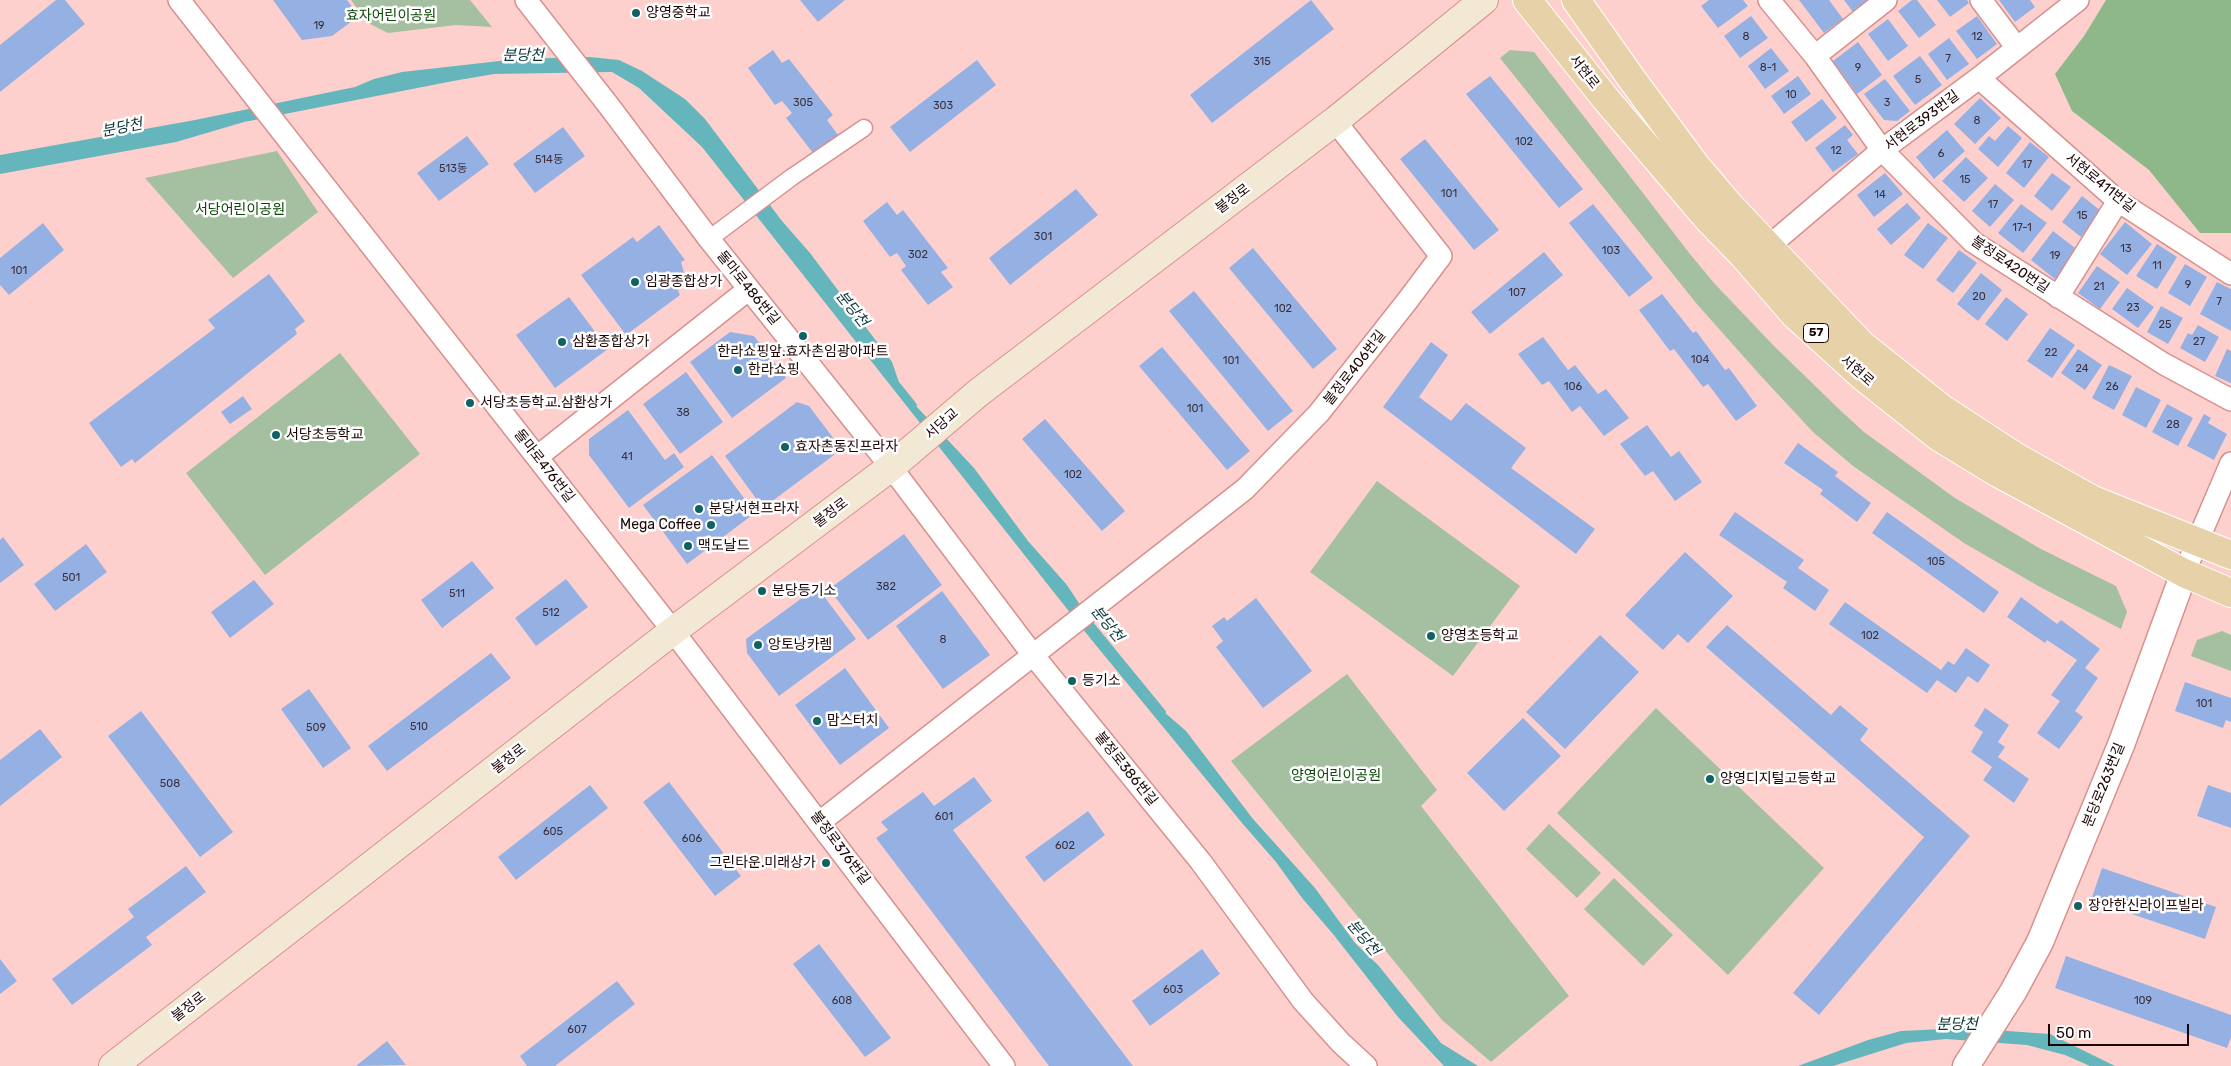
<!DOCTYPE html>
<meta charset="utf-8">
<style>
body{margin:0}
#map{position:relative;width:2231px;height:1066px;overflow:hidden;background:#fed0cd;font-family:Rubik,sans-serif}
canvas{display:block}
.scale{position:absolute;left:2048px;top:1024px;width:141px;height:22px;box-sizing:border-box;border:2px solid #1d0505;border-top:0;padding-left:6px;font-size:15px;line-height:18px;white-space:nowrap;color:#1d0505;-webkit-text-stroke:4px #fefefe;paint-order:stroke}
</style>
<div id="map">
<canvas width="2231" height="1066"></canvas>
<div class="scale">50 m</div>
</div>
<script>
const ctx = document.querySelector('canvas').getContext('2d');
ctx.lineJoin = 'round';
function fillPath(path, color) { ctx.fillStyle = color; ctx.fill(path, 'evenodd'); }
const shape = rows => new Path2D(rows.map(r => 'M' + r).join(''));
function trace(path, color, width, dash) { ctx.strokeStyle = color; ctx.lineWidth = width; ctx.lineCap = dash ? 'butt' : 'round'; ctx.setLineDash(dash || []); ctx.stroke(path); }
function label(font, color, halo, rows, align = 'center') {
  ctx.font = font + ' Rubik,"Noto Sans KR",sans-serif'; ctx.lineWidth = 5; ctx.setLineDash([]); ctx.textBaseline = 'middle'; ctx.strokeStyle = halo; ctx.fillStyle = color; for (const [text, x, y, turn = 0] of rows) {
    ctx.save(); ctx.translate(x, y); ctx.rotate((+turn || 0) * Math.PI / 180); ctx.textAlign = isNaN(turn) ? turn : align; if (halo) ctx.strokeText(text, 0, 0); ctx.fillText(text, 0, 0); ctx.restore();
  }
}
fillPath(shape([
 [351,0,470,0,492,27,456,25,388,33,368,23],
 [1510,50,1534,52,1690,254,1714,283,1774,346,1841,411,1864,432,1955,498,2039,548,2116,586,2127,612,2121,629,2040,587,1964,543,1853,466,1813,432,1760,375,1696,303,1500,58],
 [277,151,318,212,233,278,145,178],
 [340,353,420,454,265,575,186,473],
 [1377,481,1520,586,1453,676,1310,572],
 [2222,631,2231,635,2231,671,2191,656,2197,640],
 [1347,674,1437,790,1421,806,1569,996,1491,1062,1442,1020,1231,761],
 [1656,708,1824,868,1728,975,1557,813],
 [1549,824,1601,873,1577,898,1526,849],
 [1614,878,1673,935,1643,966,1584,909]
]), '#a4c0a0');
fillPath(shape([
 [2106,0,2231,0,2231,233,2200,233,2149,170,2072,111,2055,74,2084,36]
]), '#8eb889');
fillPath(shape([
 [590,57,619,60,642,71,685,99,705,119,782,221,810,253,892,362,902,391,974,468,1028,541,1067,585,1099,634,1148,698,1186,731,1253,819,1315,888,1355,943,1378,965,1441,1043,1478,1066,1444,1066,1398,1017,1333,934,1302,898,1276,862,1242,823,1090,638,702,147,639,88,612,72,494,74,453,81,244,122,176,142,0,174,0,155,195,120,355,87,374,79,402,72,517,59],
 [1965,1028,2050,1034,2115,1066,2090,1066,2065,1055,2027,1045,1946,1039,1906,1043,1833,1066,1798,1066,1868,1040,1901,1031]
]), '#65b6bc');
trace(shape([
 [898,385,914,405],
 [1091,624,1163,712]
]), '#65b6bc', 5.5);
fillPath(shape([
 [56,0,65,0,85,24,0,92,0,45],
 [273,0,347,0,359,16,332,36,302,40],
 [800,0,845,0,818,22],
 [1311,0,1334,29,1212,123,1190,95],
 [1709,0,1743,0,1748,6,1718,28,1701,6],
 [1799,0,1829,0,1843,19,1824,33],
 [1844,0,1870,0,1853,12],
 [1912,0,1917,0,1936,25,1919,38,1898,11],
 [1937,0,1967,0,1969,3,1950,17],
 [1999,0,2030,0,2035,7,2015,22],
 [1751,16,1768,38,1740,58,1724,36],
 [1977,16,1997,44,1977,59,1956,31],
 [1888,19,1908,46,1888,61,1868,34],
 [1949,38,1969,64,1947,80,1928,54],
 [1858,42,1882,75,1857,94,1833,61],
 [1771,48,1789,71,1765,89,1748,66],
 [773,50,782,63,789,59,833,115,827,120,838,135,813,153,786,118,792,113,782,101,775,105,748,68],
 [1920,56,1942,85,1915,105,1893,76],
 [977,60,996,85,910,152,890,127],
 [1490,76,1583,189,1559,208,1466,94],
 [1798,76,1811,94,1784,114,1771,96],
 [1885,79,1910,111,1897,121,1884,120,1864,94],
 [1980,98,2001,118,1975,144,1954,124],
 [1822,99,1837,118,1806,142,1791,122],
 [1845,125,1853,135,1847,140,1858,154,1833,172,1815,148],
 [2008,126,2022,138,1998,167,1978,149,1989,136,1995,141],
 [563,127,585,156,535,193,513,164],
 [1947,130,1965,151,1934,179,1916,157],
 [467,136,489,164,439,201,417,173],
 [1425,139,1499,230,1474,250,1400,159],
 [2030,142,2049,157,2024,188,2006,173],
 [1966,157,1988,178,1964,202,1942,181],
 [1885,173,1903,194,1874,217,1857,195],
 [2052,173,2071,187,2052,211,2034,196],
 [1995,184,2014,200,1990,227,1972,211],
 [1076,189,1098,215,1010,285,989,258],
 [2082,196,2101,211,2081,237,2062,222],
 [887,202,897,215,903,210,948,268,941,272,953,287,928,305,901,270,906,266,897,253,890,257,863,221],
 [1907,203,1921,218,1891,245,1877,229],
 [1593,204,1653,278,1629,297,1569,223],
 [2021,204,2047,223,2023,253,1998,233],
 [2125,222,2152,244,2127,275,2100,254],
 [43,223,64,250,9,295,0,285,0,258],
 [1928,223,1948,238,1923,269,1904,255],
 [659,225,685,260,681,262,684,273,682,286,678,291,680,295,626,335,581,275,633,237,637,242],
 [2053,231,2079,251,2056,280,2031,260],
 [2157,244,2177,257,2157,289,2136,276],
 [1253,248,1337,349,1313,369,1229,268],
 [1959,250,1977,263,1953,293,1936,280],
 [1544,252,1563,275,1490,334,1471,312],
 [2185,264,2207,277,2190,306,2168,293],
 [2097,266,2120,282,2100,309,2078,293],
 [1981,273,2002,290,1978,321,1957,304],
 [269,274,305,321,295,329,297,334,135,463,132,459,121,467,89,423,215,328,208,320],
 [2217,282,2231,289,2231,331,2200,314],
 [2127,288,2154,307,2138,328,2112,309],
 [1194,291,1293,411,1268,431,1169,311],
 [1662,294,1693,333,1696,331,1725,370,1729,368,1757,406,1736,421,1708,384,1703,387,1674,349,1670,351,1639,310],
 [569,297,608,349,555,388,516,335],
 [2006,297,2028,314,2007,341,1985,324],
 [2161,306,2183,318,2168,344,2147,332],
 [2198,325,2219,337,2205,362,2180,348,2188,333,2192,335],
 [2050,328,2075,345,2052,378,2027,361],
 [730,332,754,336,786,378,732,418,690,362],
 [1543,337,1568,370,1575,365,1598,394,1606,389,1629,418,1604,436,1580,406,1572,412,1549,381,1542,385,1518,354],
 [1431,342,1448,355,1419,397,1451,421,1466,403,1526,448,1511,468,1595,529,1576,554,1383,407],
 [1162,347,1250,451,1227,470,1139,366],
 [2078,349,2102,365,2085,390,2061,373],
 [2227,349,2231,351,2231,383,2215,376],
 [2109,365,2132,376,2114,410,2092,398],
 [686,372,723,422,680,454,643,404],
 [2136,387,2161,400,2146,428,2122,415],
 [243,396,252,409,230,424,221,412],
 [797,402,809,406,834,439,834,455,763,508,725,456],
 [2167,404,2193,418,2178,446,2152,432],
 [628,410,665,460,674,453,684,467,629,508,589,455,589,439],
 [2204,414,2211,418,2208,423,2227,434,2214,460,2187,446],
 [1045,419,1125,511,1102,531,1022,439],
 [1647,425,1671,457,1679,451,1702,482,1675,501,1653,471,1645,476,1620,444],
 [1798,443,1838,472,1835,476,1871,503,1857,522,1820,494,1823,490,1784,463],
 [712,455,755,513,687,564,643,505],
 [1735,512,1804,560,1798,568,1829,590,1815,611,1783,588,1787,582,1719,535],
 [1887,512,1999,592,1984,613,1872,533],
 [904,534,942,585,868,640,829,589],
 [3,537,24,565,0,583,0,540],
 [86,544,107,572,55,611,34,584],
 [1685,552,1733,596,1688,643,1678,634,1663,650,1625,615],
 [472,561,494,588,442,628,421,600],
 [566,579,588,607,536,646,515,618],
 [254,580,274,604,230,638,211,612],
 [817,587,856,639,779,696,747,653,746,639],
 [942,591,990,655,943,689,896,626],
 [2021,597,2057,624,2061,620,2100,649,2085,668,2098,678,2075,711,2083,717,2059,749,2037,733,2060,701,2051,695,2077,660,2047,640,2045,643,2007,617],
 [1256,598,1312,671,1263,708,1216,647,1223,641,1212,626,1224,617,1227,621],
 [1845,602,1941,670,1948,661,1954,665,1966,648,1990,665,1978,683,1968,676,1956,693,1937,680,1927,693,1829,624],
 [1727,625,1831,715,1840,705,1868,729,1860,740,1970,836,1819,1015,1793,993,1924,837,1706,647],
 [1600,635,1639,672,1565,749,1526,712],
 [491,653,511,678,387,771,368,746],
 [845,668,889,728,840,765,795,705],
 [2185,682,2231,698,2231,722,2226,720,2223,728,2175,711],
 [309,689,351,748,323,768,281,709],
 [1985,708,2009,725,1998,742,2005,747,1998,757,2029,779,2014,803,1983,780,1992,767,1971,752,1983,732,1974,726],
 [141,711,233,832,200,857,108,736],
 [1523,718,1561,756,1504,811,1467,773],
 [40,729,62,757,0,806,0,760],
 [974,777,992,801,953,830,1133,1066,1049,1066,876,838,888,830,881,822,923,792,934,806],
 [669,782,741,876,715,896,643,802],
 [590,785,608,808,516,880,498,857],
 [2208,785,2231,793,2231,828,2197,816],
 [1088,811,1105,835,1044,882,1025,857],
 [186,866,206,892,146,937,152,945,72,1005,52,979,134,917,128,909],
 [2102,868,2216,907,2205,939,2091,900],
 [819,944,891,1038,865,1057,793,964],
 [1202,949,1220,974,1150,1026,1132,1001],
 [2066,956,2231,1015,2231,1037,2227,1048,2055,988],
 [0,959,17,981,0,994],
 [617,981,635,1004,555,1066,527,1066,520,1056],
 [387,1041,406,1065,356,1066]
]), '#95b1e4');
const pedestrian = shape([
 [709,239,792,177,864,128]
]);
const minor = shape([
 [179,0,673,631,1004,1066],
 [526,0,609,106,709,239,891,467,1033,655,1201,862,1303,1001,1341,1043,1366,1066],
 [1769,0,1815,56,1882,150,1973,242,2164,364,2231,400],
 [1981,0,2017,48],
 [1815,56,1886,0],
 [1979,78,2118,201,2231,274],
 [1769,246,1882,150,1979,78,2078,0],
 [2058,297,2118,201],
 [537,457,749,289],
 [2184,573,2231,463],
 [820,822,1245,489,1319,413,1408,300,1441,256,1335,121]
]);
const tertiary = shape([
 [1966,1066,2013,992,2040,942,2121,745,2184,573]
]);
const secondary = shape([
 [113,1066,673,631,891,467,978,393,1335,121,1484,0]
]);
const primary = shape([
 [1527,0,1605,98,1708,219,1743,255,1795,315,1861,375,1939,437,1998,473,2184,573,2231,593],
 [1576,0,1631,78,1696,166,1730,206,1862,345,1941,408,2016,457,2093,500,2231,555]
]);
trace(pedestrian, '#d8908d', 19);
trace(minor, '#d8908d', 24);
trace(tertiary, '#d8908d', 29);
trace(secondary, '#d8908d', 30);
trace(primary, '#fff', 30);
trace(pedestrian, '#fff', 16);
trace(minor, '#fff', 21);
trace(tertiary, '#fff', 26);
trace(secondary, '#f3e8d4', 28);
trace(primary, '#e7d1a8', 28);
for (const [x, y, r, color] of [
 [636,13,5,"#106166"],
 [635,282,5,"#106166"],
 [803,336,5,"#106166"],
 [562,342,5,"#106166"],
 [738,370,5,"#106166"],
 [470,403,5,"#106166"],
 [276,435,5,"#106166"],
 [785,447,5,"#106166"],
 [699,509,5,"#106166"],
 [711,525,5,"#106166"],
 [688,546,5,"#106166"],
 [762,591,5,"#106166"],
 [1431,636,5,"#106166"],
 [758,645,5,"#106166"],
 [1072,681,5,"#106166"],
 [817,721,5,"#106166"],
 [1710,779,5,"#106166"],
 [826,863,5,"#106166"],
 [2078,906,5,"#106166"]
]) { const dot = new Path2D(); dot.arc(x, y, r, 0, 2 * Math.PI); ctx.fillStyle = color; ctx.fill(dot); trace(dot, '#fefefe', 2); }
label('11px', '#3b303d', null, [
 ["19",319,26],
 ["8",1746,37],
 ["12",1977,37],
 ["7",1948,59],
 ["315",1262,62],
 ["8-1",1768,68],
 ["9",1858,68],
 ["5",1918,80],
 ["10",1791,95],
 ["305",803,103],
 ["3",1887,103],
 ["303",943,106],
 ["8",1977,121],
 ["102",1524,142],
 ["12",1836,151],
 ["6",1941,154],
 ["514동",549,160],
 ["17",2027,165],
 ["513동",453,169],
 ["15",1965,180],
 ["101",1449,194],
 ["14",1880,195],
 ["17",1993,205],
 ["15",2082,216],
 ["17-1",2022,228],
 ["301",1043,237],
 ["13",2126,249],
 ["103",1611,251],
 ["302",918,255],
 ["19",2055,256],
 ["11",2157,266],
 ["101",19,271],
 ["9",2188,285],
 ["21",2099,287],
 ["107",1517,293],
 ["20",1979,297],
 ["7",2219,302],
 ["23",2133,308],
 ["102",1283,309],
 ["25",2165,325],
 ["27",2199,342],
 ["22",2051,353],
 ["104",1700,360],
 ["101",1231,361],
 ["24",2082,369],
 ["106",1573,387],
 ["26",2112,387],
 ["101",1195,409],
 ["38",683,413],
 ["28",2173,425],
 ["41",627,457],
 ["102",1073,475],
 ["105",1936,562],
 ["501",71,578],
 ["382",886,587],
 ["511",457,594],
 ["512",551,613],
 ["102",1870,636],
 ["8",943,640],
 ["101",2204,704],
 ["510",419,727],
 ["509",316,728],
 ["508",170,784],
 ["601",944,817],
 ["605",553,832],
 ["606",692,839],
 ["602",1065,846],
 ["603",1173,990],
 ["608",842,1001],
 ["109",2143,1001],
 ["607",577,1030]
]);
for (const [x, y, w] of [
 [1816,333,25]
]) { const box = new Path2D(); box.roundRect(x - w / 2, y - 9.5, w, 19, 4); ctx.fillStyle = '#fefefe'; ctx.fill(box); trace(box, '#1d0505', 1); }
label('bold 12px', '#1d0505', null, [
 ["57",1816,333]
]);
label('14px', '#1d0505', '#fefefe', [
 ["양영중학교",646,13],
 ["임광종합상가",645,282],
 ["삼환종합상가",572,342],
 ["한라쇼핑앞.효자촌임광아파트",803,352,"center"],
 ["한라쇼핑",748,370],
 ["서당초등학교.삼환상가",480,403],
 ["서당초등학교",286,435],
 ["효자촌동진프라자",795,447],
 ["분당서현프라자",709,509],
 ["Mega Coffee",701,525,"right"],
 ["맥도날드",698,546],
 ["분당등기소",772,591],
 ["양영초등학교",1441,636],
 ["앙토낭카렘",768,645],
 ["등기소",1082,681],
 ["맘스터치",827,721],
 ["양영디지털고등학교",1720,779],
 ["그린타운.미래상가",816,863,"right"],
 ["장안한신라이프빌라",2088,906]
], 'left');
label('14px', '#0c4807', '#fefefe', [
 ["효자어린이공원",391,16],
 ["서당어린이공원",240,210],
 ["양영어린이공원",1336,776]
]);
label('14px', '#1d0505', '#fefefe', [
 ["서현로",1584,72,52],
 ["서현로393번길",1922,121,-37],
 ["서현로411번길",2100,183,39],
 ["불정로",1233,199,-37],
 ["불정로420번길",2010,265,34],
 ["돌마로486번길",748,288,51],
 ["불정로406번길",1355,368,-52],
 ["서현로",1857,371,41],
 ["서당교",942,424,-41],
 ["돌마로476번길",544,466,52],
 ["불정로",831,513,-37],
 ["불정로",509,759,-38],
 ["불정로386번길",1126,769,51],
 ["분당로263번길",2104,785,-68],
 ["불정로376번길",840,848,53],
 ["불정로",189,1007,-38]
]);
label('italic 15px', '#0b3437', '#fefefe', [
 ["분당천",523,56],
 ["분당천",122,128,-11],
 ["분당천",852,309,51],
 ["분당천",1107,624,51],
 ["분당천",1363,938,50],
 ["분당천",1957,1025]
]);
</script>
